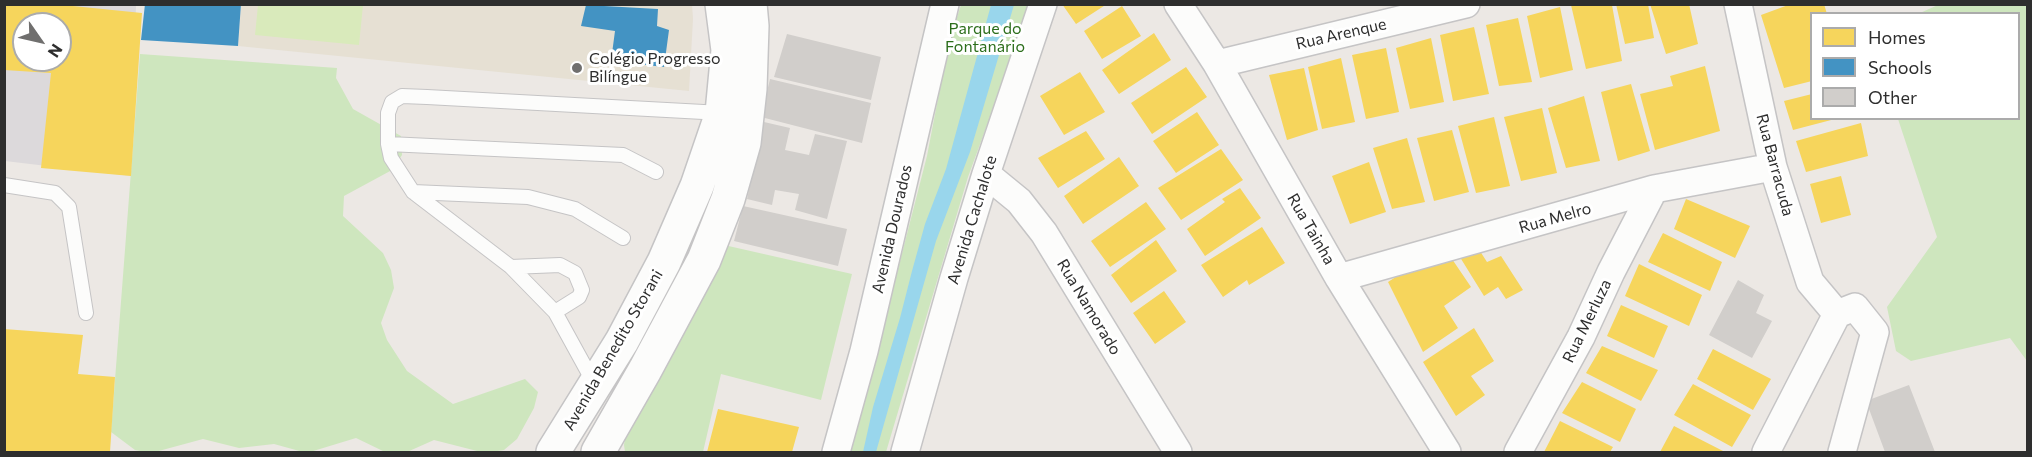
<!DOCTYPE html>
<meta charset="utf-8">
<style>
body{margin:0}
#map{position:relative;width:2032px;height:457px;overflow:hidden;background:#ece8e4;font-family:Commissioner,sans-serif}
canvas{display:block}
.frame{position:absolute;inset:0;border:6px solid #2e2e2e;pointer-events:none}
.legend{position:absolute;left:1810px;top:12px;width:210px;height:108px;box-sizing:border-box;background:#fff;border:2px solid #ababab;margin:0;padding:8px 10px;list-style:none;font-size:18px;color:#2e2e2e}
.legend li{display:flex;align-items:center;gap:12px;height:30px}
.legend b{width:30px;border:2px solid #ababab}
.north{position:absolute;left:12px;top:12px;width:60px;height:60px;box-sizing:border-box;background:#fff;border:2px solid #ababab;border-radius:50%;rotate:124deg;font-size:16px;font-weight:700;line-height:24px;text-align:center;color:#2e2e2e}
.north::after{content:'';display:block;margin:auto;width:21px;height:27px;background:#706f6e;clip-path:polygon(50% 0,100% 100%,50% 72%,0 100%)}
</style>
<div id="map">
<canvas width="2032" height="457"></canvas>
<div class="frame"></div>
<ul class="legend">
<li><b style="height:16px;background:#f6d55c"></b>Homes</li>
<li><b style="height:16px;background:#4393c3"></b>Schools</li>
<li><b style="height:16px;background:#d1cecb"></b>Other</li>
</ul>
<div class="north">N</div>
</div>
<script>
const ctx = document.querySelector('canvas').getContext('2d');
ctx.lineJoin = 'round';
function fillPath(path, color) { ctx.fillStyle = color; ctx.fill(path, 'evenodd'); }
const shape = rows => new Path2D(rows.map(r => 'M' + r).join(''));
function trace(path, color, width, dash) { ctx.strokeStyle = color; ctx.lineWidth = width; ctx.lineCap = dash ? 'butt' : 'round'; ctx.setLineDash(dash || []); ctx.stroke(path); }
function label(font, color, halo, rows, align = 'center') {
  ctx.font = font + ' Commissioner,sans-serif'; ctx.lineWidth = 6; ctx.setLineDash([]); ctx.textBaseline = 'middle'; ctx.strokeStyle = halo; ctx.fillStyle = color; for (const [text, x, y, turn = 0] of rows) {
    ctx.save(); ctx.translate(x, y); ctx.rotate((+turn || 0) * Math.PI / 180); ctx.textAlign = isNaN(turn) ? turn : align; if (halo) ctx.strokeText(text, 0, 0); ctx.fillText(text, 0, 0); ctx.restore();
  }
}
fillPath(shape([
 [5,5,136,5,131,176,5,161],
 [24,24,60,24,60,60,24,60]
]), '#dcd9db');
fillPath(shape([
 [692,4,693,19,689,91,238,46,241,5]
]), '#e6e0d3');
fillPath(shape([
 [961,5,1031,5,968,177,886,452,851,452,927,156,949,41],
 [1938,5,2027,5,2027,361,2010,338,1911,361,1896,351,1887,307,1937,237,1898,119,2018,118,2018,14,1920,13],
 [140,54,337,68,336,78,353,109,401,136,402,155,392,170,344,196,343,216,383,253,391,270,394,288,381,323,387,340,407,371,453,404,525,379,538,392,534,408,517,439,504,450,491,452,481,452,434,440,407,452,385,452,356,438,310,452,303,452,274,444,239,448,203,439,155,452,146,452,135,450,111,432],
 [724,245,852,274,821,400,721,374,703,452,625,452,624,445,627,424]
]), '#cee6be');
fillPath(shape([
 [258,5,363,5,359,45,255,35]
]), '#d9eabb');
fillPath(shape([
 [991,5,1014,5,970,152,936,241,876,452,863,452,873,407,900,318,912,271,925,224,946,169]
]), '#99d6ec');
fillPath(shape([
 [4,4,53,4,142,13,131,176,41,168,51,73,4,70],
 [24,24,60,24,60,60,24,60],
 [1062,4,1107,4,1076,24],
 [1616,4,1648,4,1654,38,1625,44],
 [1650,4,1689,4,1698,44,1666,54],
 [1791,4,1824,4,1827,14,1812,14,1812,81,1784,88,1761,15],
 [1571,5,1612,5,1622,61,1586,69],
 [1122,6,1141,36,1102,59,1084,31],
 [1560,7,1573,70,1540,78,1527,16],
 [1518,18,1532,82,1499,86,1486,25],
 [1474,27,1489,94,1453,101,1440,35],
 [1154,33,1171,60,1119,94,1102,70],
 [1431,38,1444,102,1410,109,1396,48],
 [1386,48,1399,112,1366,119,1352,55],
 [1341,58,1355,122,1322,129,1308,67],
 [1705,66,1720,131,1655,150,1640,94,1673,86,1670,76],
 [1186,67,1207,97,1152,134,1131,103],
 [1304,68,1318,130,1287,140,1269,75],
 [1080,72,1105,112,1064,135,1040,96],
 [1631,84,1650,151,1618,161,1601,92],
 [1812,94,1812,118,1835,119,1793,130,1784,101],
 [1584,96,1600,161,1566,168,1548,108],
 [1542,108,1557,173,1521,181,1504,117],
 [1197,112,1219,145,1176,173,1153,141],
 [1494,117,1510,186,1476,193,1458,126],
 [1861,123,1868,156,1806,172,1796,141],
 [1452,130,1469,192,1434,201,1417,138],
 [1086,131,1105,159,1058,188,1038,158],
 [1407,138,1425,202,1392,209,1373,148],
 [1221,149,1243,180,1181,220,1158,188],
 [1119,157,1139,186,1083,224,1064,196],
 [1369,162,1386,212,1350,224,1332,176],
 [1841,176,1851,215,1821,223,1810,184],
 [1240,188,1261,218,1205,256,1187,229,1225,202,1222,199],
 [1686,199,1750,226,1735,258,1674,229],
 [1146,202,1166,229,1110,267,1091,241],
 [1262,227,1285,263,1249,285,1247,280,1223,297,1201,265],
 [1663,233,1722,262,1710,291,1648,262],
 [1156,240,1177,271,1131,303,1111,275],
 [1478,248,1487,262,1501,256,1523,290,1506,299,1498,287,1484,296,1458,254],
 [1452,259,1471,287,1444,306,1458,328,1423,352,1388,282,1408,269],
 [1639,264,1702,295,1689,326,1625,296],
 [1164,291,1186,322,1155,344,1133,313],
 [1621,305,1668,326,1654,358,1607,336],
 [1474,328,1494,361,1471,376,1485,395,1456,416,1423,362],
 [4,329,83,335,78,374,115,377,110,452,4,452],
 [1602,346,1658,370,1641,401,1586,373],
 [1713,349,1771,379,1753,410,1697,379],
 [1582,382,1636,409,1620,442,1562,413],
 [1693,384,1751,415,1732,447,1674,415],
 [718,409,799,427,792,452,707,452],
 [1560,421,1613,447,1610,452,1544,452],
 [1674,426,1725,452,1660,452]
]), '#f6d55c');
fillPath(shape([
 [145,4,241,4,238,46,141,40],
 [586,5,658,9,657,26,669,30,664,67,611,61,615,31,581,26]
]), '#4393c3');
fillPath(shape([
 [787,34,881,57,871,100,774,77],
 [770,79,871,103,862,143,761,117],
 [764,122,790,128,785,150,809,155,815,134,847,141,827,219,795,210,799,194,775,190,772,205,747,199],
 [743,206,847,229,838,266,734,241],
 [1738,280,1764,295,1756,313,1772,321,1752,358,1709,335],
 [1909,385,1935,452,1885,452,1866,401]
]), '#d1cecb');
const service = shape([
 [388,144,623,155,656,172],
 [4,185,55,193,69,207,86,313],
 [413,192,528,197,575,209,623,238],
 [511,267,560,265,575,273,582,290,579,297,555,312],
 [594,383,555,312,511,267,413,192,391,158,388,144,388,113,392,102,402,96,427,97,722,113]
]);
const minor = shape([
 [1178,4,1217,64,1339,278,1447,452],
 [1738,4,1773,167,1810,282,1837,314],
 [1217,64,1466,4],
 [986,174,1019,201,1044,233,1178,452],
 [1339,278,1654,189,1773,167],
 [836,452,864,351,945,4],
 [905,452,954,278,986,174,1043,4],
 [1518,452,1581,337,1611,272,1654,189],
 [1766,452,1837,314,1855,307,1875,332,1842,452]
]);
const secondary = shape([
 [553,452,622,341,664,262,697,186,722,113,728,50,722,4],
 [598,452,645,370,704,260,728,199,744,143,750,89,752,26,750,4]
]);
trace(service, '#c5c4c5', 16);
trace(minor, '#c5c4c5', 30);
trace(secondary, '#c5c4c5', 36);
trace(service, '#fcfcfb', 14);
trace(minor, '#fcfcfb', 27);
trace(secondary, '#fcfcfb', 33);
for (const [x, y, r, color] of [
 [577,68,6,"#706f6e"]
]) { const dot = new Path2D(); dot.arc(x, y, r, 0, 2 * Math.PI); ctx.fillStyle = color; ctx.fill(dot); trace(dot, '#fff', 2); }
label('16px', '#2c6e1b', '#fff', [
 ["Parque do",985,29],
 ["Fontanário",985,47]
]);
label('16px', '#2e2e2e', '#fff', [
 ["Rua Arenque",1341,34,-13],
 ["Rua Barracuda",1775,165,75],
 ["Rua Melro",1555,218,-16],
 ["Avenida Cachalote",972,220,-73],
 ["Avenida Dourados",892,229,-77],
 ["Rua Tainha",1311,229,60],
 ["Rua Namorado",1089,307,59],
 ["Rua Merluza",1587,321,-64],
 ["Avenida Benedito Storani",613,350,-60]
]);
label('16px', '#2e2e2e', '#fff', [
 ["Colégio Progresso",589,59],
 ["Bilíngue",589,77]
], 'left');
</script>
